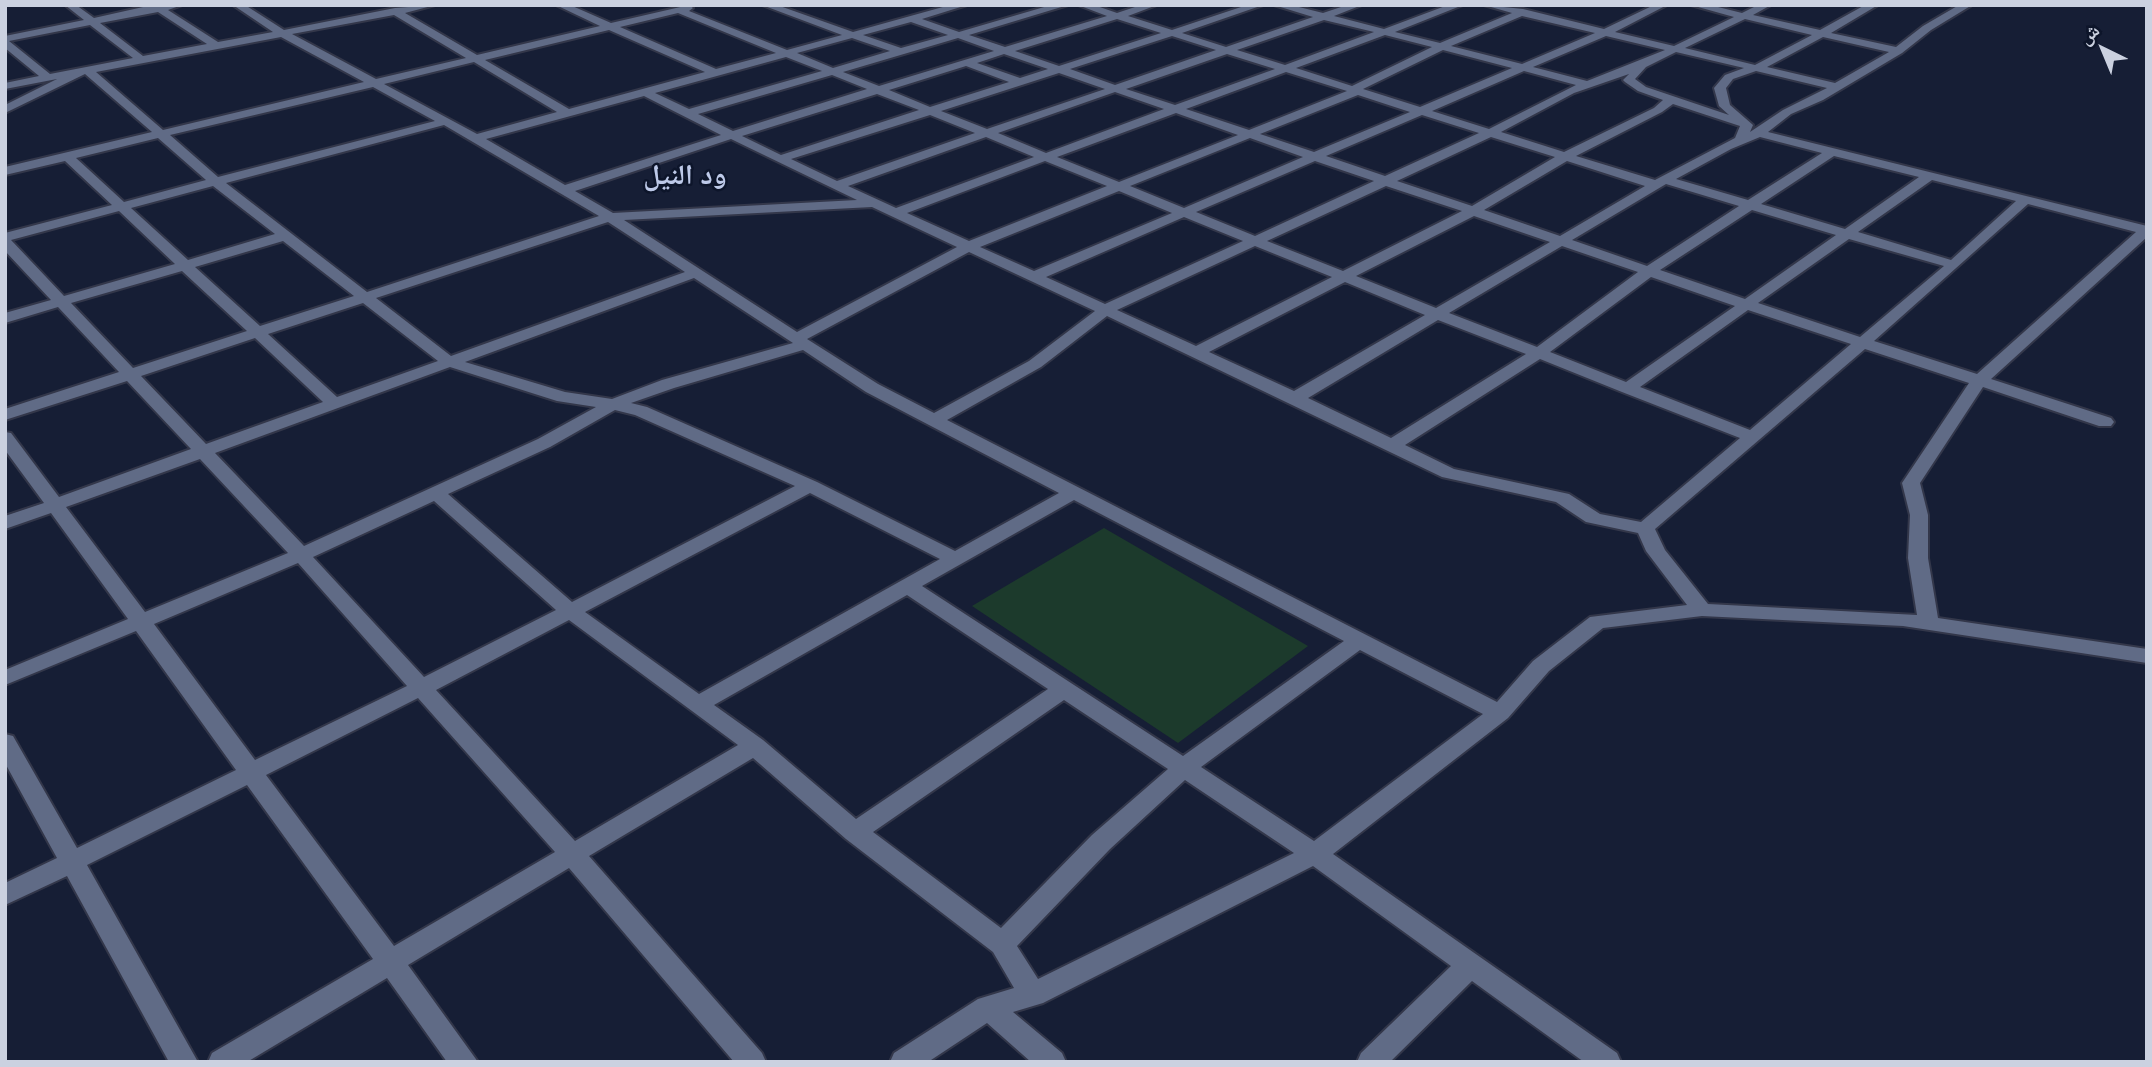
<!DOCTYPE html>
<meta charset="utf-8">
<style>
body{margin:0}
#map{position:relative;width:2152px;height:1067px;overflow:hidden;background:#161e35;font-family:Mulish,"Noto Naskh Arabic",sans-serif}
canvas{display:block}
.frame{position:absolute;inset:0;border:7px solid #cbd1e0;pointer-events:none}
.north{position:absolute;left:2068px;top:14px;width:70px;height:70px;-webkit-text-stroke:5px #0d152a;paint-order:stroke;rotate:317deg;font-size:19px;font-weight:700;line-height:28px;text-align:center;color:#cbd1e0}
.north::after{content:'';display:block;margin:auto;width:24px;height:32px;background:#cbd1e0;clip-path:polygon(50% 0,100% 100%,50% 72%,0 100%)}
</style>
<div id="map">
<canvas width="2152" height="1067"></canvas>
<div class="frame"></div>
<div class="north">ش</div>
</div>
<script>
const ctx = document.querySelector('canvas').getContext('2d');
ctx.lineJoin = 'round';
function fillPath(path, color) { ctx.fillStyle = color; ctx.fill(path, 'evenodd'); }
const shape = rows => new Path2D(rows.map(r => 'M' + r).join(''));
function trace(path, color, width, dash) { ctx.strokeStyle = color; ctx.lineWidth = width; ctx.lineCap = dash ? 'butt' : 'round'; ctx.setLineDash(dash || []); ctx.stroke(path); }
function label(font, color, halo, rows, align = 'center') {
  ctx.font = font + ' Mulish,"Noto Naskh Arabic",sans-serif'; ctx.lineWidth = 5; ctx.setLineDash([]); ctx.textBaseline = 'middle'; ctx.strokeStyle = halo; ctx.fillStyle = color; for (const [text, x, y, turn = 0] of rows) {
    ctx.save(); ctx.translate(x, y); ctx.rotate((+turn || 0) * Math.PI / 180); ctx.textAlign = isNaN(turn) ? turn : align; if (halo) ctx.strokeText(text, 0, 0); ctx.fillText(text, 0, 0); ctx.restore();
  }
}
fillPath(shape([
 [1104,528,1308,646,1178,743,972,606]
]), '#1c3a2c');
const minor = shape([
 [65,5,76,5,94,18,152,5,182,5,168,10,218,42,273,32,233,5,245,5,284,30,395,8,435,5,405,13,477,55,600,26,556,5,570,5,611,23,689,5,693,8,689,11,787,50,842,35,762,5,777,5,853,32,950,5,967,5,922,19,959,32,1051,5,1068,5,969,35,1005,47,1107,16,1078,5,1094,5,1117,13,1141,5,1157,5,1128,16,1172,30,1247,5,1263,5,1182,33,1226,47,1313,17,1274,5,1291,5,1323,13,1347,5,1362,5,1334,16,1384,29,1448,5,1463,5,1395,32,1440,43,1512,13,1484,5,1523,9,1604,29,1654,5,1667,5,1615,32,1674,46,1734,17,1691,5,1710,5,1742,13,1758,5,1771,5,1753,15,1820,30,1865,5,1878,5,1831,33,1896,47,1923,26,1959,5,1972,5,1931,30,1902,53,1823,100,1791,114,1768,132,2147,226,2147,237,1991,379,2111,418,2114,422,2111,426,2099,426,1983,387,1920,483,1928,515,1928,558,1938,618,2147,649,2147,663,1903,626,1702,616,1603,628,1549,671,1508,718,1333,854,1617,1053,1621,1062,1584,1062,1472,981,1390,1062,1357,1062,1361,1053,1451,966,1313,866,1043,1003,1013,1012,1062,1053,1066,1062,1031,1062,987,1023,928,1062,890,1062,894,1053,978,999,1014,988,993,952,846,839,753,758,589,856,762,1053,766,1062,734,1062,569,868,408,965,478,1062,447,1062,387,978,247,1062,208,1062,212,1053,373,959,247,785,87,865,198,1062,169,1062,67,876,5,905,5,883,57,858,5,763,5,734,13,736,77,848,236,770,136,631,5,685,5,670,128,619,51,513,5,529,5,516,44,503,5,450,5,432,11,433,59,497,191,449,127,381,5,420,5,409,119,372,58,307,5,323,5,313,51,300,5,251,5,233,112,205,65,161,5,175,5,167,152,132,85,74,5,113,5,105,57,79,5,89,5,83,39,76,5,48,5,36,84,20,65,5],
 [158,12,207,44,143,56,100,23,158,12],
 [678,13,776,53,716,69,620,27,678,13],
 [394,15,466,58,376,79,292,34,394,15],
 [1522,16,1595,33,1522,64,1451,46,1522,16],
 [1117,19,1161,33,1059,66,1015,51,1117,19],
 [1745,19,1812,35,1755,65,1685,48,1745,19],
 [1324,20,1374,32,1285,65,1237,50,1324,20],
 [911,22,948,35,901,48,863,35,911,22],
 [90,25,133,58,50,74,9,41,90,25],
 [609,30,705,72,569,109,485,60,609,30],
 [1385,35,1432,47,1352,86,1296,68,1385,35],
 [1172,36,1216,50,1115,85,1070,69,1172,36],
 [1606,36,1665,50,1587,81,1533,67,1606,36],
 [281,37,364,82,163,130,96,72,281,37],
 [1823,37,1889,52,1835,83,1767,67,1823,37],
 [852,38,890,51,833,68,797,53,852,38],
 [958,38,994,51,879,86,843,72,958,38],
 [1443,50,1512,68,1420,107,1363,89,1443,50],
 [1676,52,1744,68,1725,75,1714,88,1719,106,1729,115,1646,87,1635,79,1646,67,1676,52],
 [1004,54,1048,69,1020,78,977,63,1004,54],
 [1227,54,1275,69,1175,105,1126,89,1227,54],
 [786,57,822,71,689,109,655,93,786,57],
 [474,62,557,112,477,134,384,84,474,62],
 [966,66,1009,82,930,107,889,90,966,66],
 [1524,71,1576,85,1489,129,1432,111,1524,71],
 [1756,71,1827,88,1783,110,1750,132,1753,125,1730,105,1726,88,1733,79,1756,71],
 [1286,72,1347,91,1249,130,1186,109,1286,72],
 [1059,73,1105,89,987,129,941,111,1059,73],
 [1629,74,1623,80,1625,82,1638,91,1663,100,1654,108,1564,152,1501,132,1574,93,1629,74],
 [832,75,867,89,733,131,698,114,832,75],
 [373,87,435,121,218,177,170,135,373,87],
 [1115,92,1164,109,1046,153,998,133,1115,92],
 [877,94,919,110,781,155,742,136,877,94],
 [1358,95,1410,112,1314,152,1260,134,1358,95],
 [644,96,721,135,565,185,486,139,644,96],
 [1673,104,1740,126,1735,138,1655,180,1576,156,1662,112,1673,104],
 [1176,113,1238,135,1119,182,1057,157,1176,113],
 [930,115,975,133,837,181,791,159,930,115],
 [1422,115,1479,133,1385,176,1326,156,1422,115],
 [444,125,599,216,367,292,226,183,444,125],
 [986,137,1034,157,896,208,848,186,986,137],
 [1491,137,1555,157,1472,206,1397,181,1491,137],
 [1760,137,1822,153,1748,200,1676,179,1731,149,1760,137],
 [158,138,206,180,124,202,76,158,158,138],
 [1250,138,1303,157,1184,208,1130,186,1250,138],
 [731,139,857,200,613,213,575,191,731,139],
 [1834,156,1919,177,1845,229,1761,204,1834,156],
 [1045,161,1107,186,969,241,907,213,1045,161],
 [1315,161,1374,181,1255,236,1196,212,1315,161],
 [1567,161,1645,186,1560,236,1484,210,1567,161],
 [1932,180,2016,201,1951,260,1858,232,1932,180],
 [1666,184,1739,206,1647,266,1572,240,1666,184],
 [213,186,275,234,188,260,131,208,213,186],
 [1386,186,1462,211,1343,271,1267,241,1386,186],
 [1119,191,1172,213,1034,271,980,247,1119,191],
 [2028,204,2136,232,1977,374,1874,341,2028,204],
 [872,207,957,247,797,332,624,220,872,207],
 [1752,210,1836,235,1745,299,1660,270,1752,210],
 [119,211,175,264,64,296,11,240,119,211],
 [1474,216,1550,242,1436,308,1356,276,1474,216],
 [1184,217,1243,241,1105,304,1046,277,1184,217],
 [608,222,685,272,451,356,376,298,608,222],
 [1849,239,1944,266,1860,337,1758,303,1849,239],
 [283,241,354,296,260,326,195,267,283,241],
 [1255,246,1332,277,1196,346,1117,310,1255,246],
 [1562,246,1638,272,1537,347,1449,313,1562,246],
 [969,252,1095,311,1029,361,934,413,878,384,807,339,969,252],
 [182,271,247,331,133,368,71,303,182,271],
 [1651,277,1735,306,1626,382,1550,352,1651,277],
 [694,278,793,343,662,380,612,399,565,392,465,362,694,278],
 [1345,282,1425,315,1294,391,1209,352,1345,282],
 [363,303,438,361,337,397,268,334,363,303],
 [1748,310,1851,344,1750,430,1640,387,1748,310],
 [1107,316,1442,477,1556,502,1586,522,1638,533,1646,551,1687,605,1590,617,1533,661,1497,702,947,420,1041,367,1107,316],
 [1438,320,1526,354,1391,438,1308,398,1438,320],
 [255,338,323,402,206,444,141,376,255,338],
 [1865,349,1969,383,1902,483,1910,515,1908,558,1917,615,1708,604,1665,550,1655,529,1865,349],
 [803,350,866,392,1059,493,955,551,817,482,647,407,631,403,674,388,803,350],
 [1540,359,1622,392,1740,438,1641,522,1600,514,1569,494,1454,469,1405,445,1540,359],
 [450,367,557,401,596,407,538,439,304,546,215,453,450,367],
 [615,410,635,415,795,486,572,602,448,494,550,447,615,410],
 [200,459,288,553,145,612,66,507,200,459],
 [810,493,940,559,699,694,585,612,810,493],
 [1074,500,1344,641,1183,756,922,586,1074,500],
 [434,501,556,610,424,677,313,557,434,501],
 [298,563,407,686,255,760,154,624,298,563],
 [907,595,1048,689,856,819,763,740,714,705,907,595],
 [569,620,738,745,575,841,436,690,569,620],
 [1360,650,1483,714,1314,841,1201,767,1360,650],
 [418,698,555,852,394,946,266,775,418,698],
 [1064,700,1168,769,1092,835,1001,928,873,832,1064,700],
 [1185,780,1294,853,1038,979,1017,946,1110,849,1185,780]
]);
trace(minor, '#33374a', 4);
fillPath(minor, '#606b86');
label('bold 28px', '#bdc9e8', '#0d152a', [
 ["ود النيل",685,176]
]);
</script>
